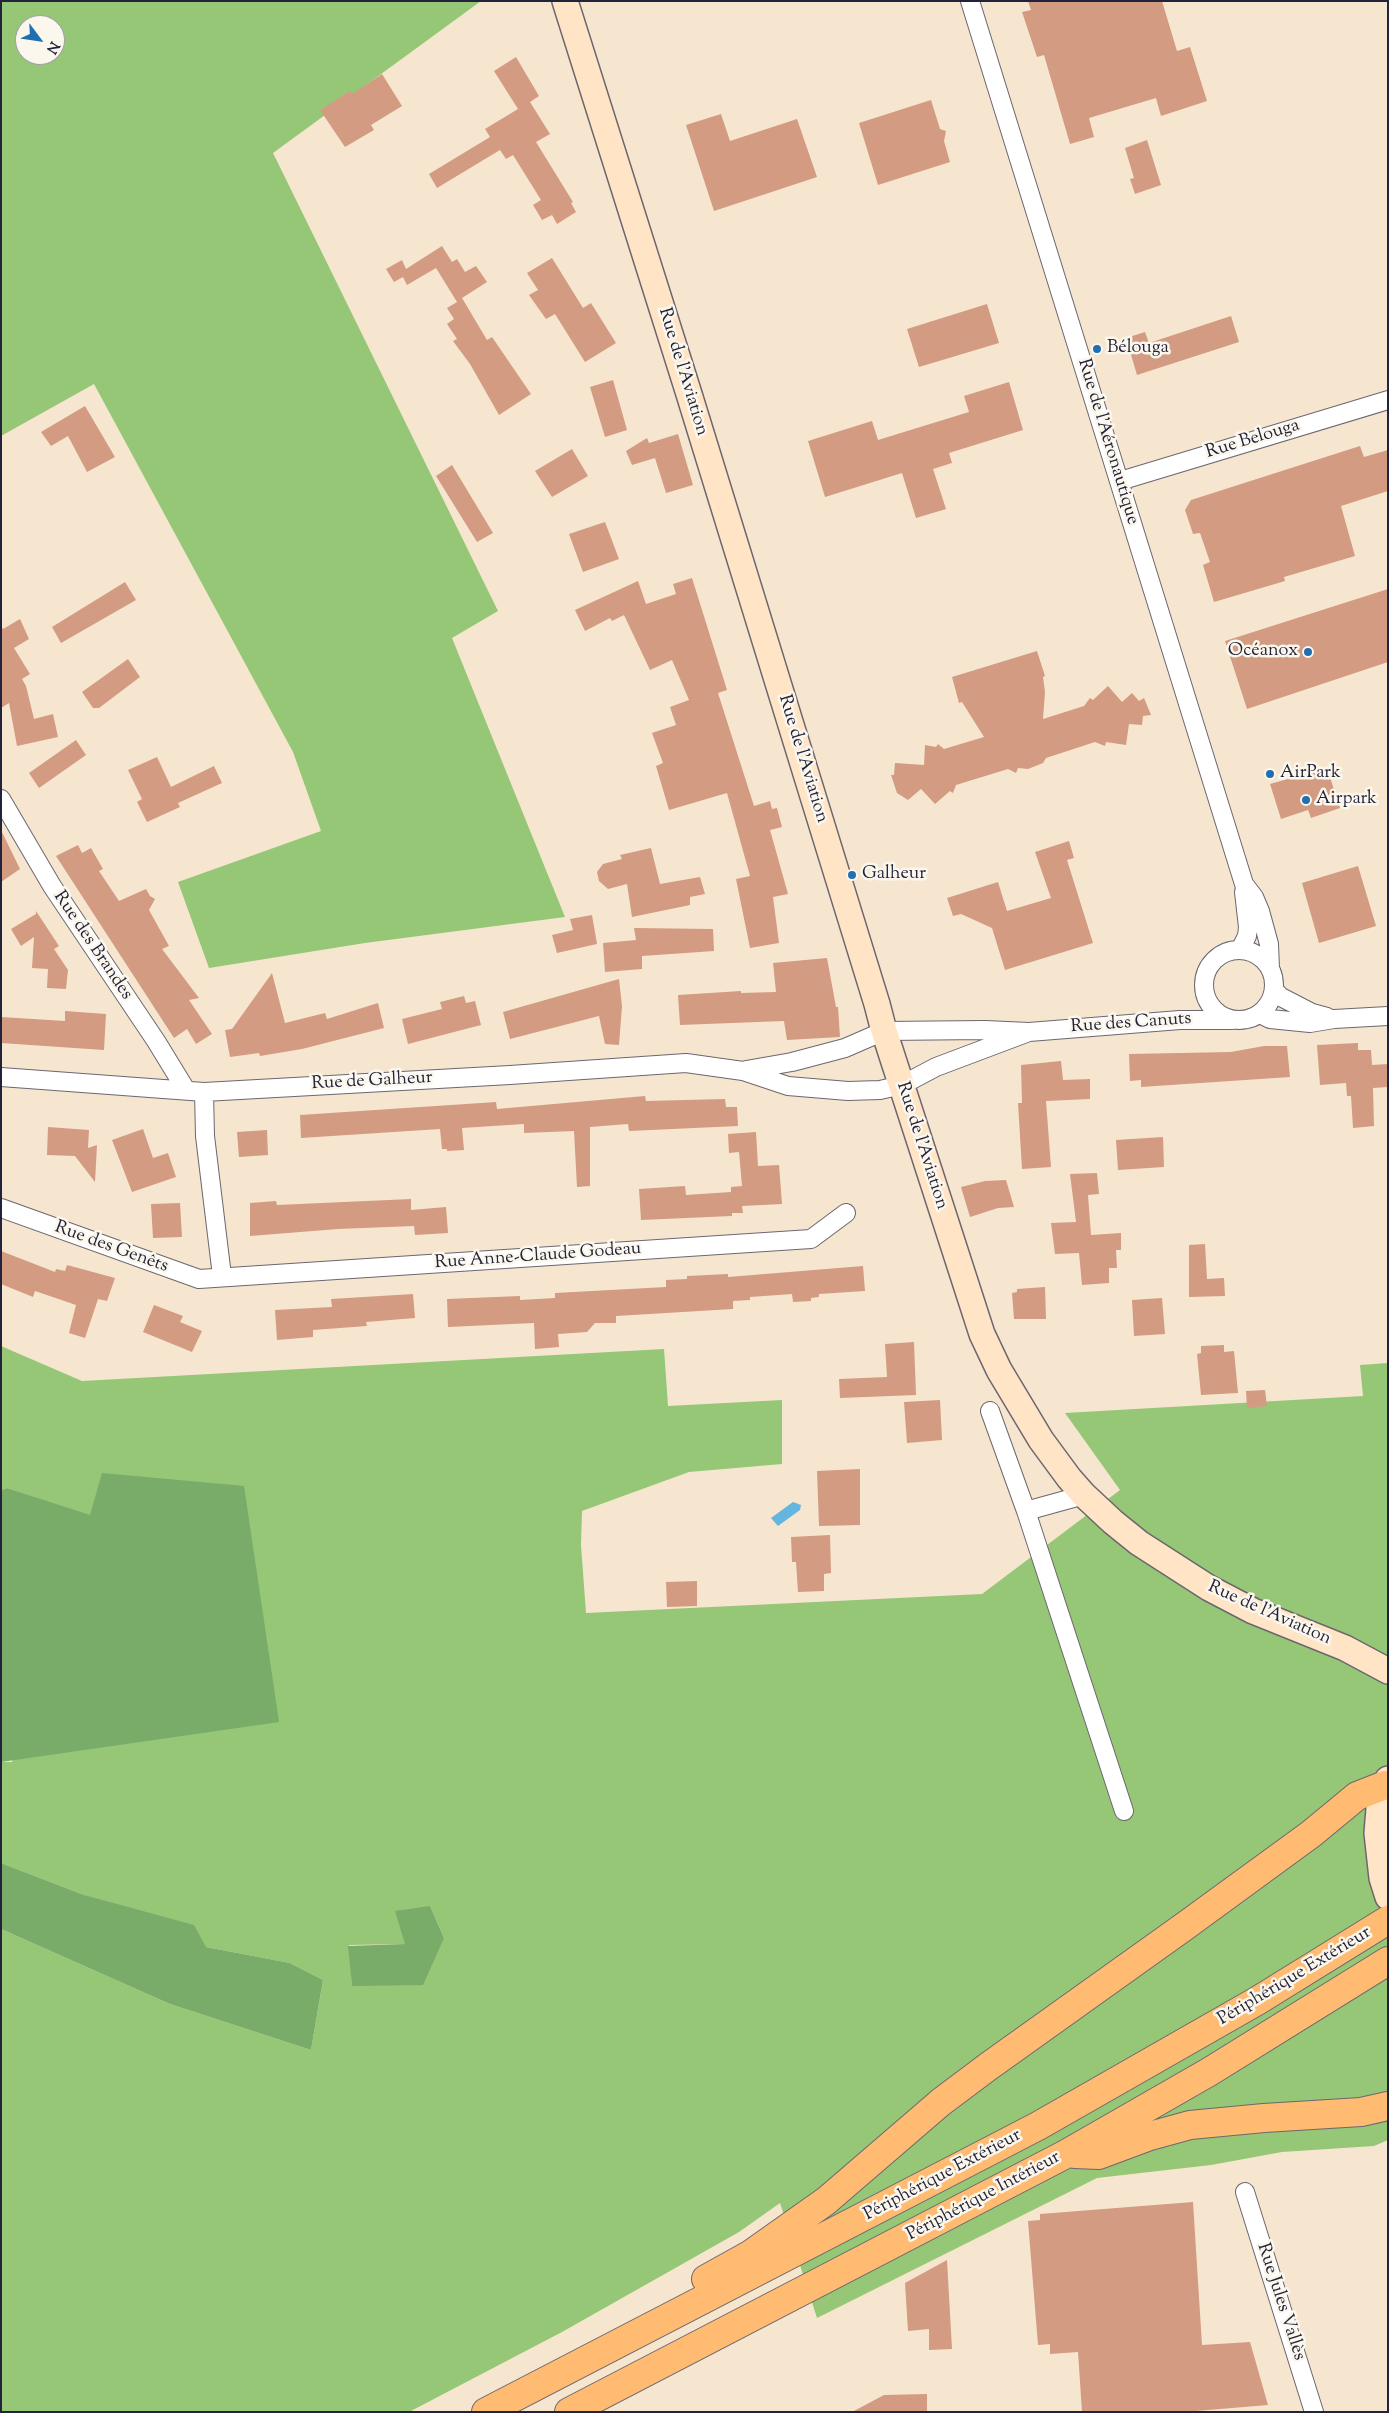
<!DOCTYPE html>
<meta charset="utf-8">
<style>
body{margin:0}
#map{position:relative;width:1389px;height:2413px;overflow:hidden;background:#f6e6cf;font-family:"Sorts Mill Goudy",serif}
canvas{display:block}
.frame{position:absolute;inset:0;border:2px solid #22223b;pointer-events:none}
.north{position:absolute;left:15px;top:15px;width:50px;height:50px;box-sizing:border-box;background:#fbf7ec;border:1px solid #a4a2a5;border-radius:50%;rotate:121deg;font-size:14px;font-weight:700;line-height:20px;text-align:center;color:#22223b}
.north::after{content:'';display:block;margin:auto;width:18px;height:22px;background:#1f6fb2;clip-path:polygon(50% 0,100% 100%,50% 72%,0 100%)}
</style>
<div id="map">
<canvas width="1389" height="2413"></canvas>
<div class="frame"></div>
<div class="north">N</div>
</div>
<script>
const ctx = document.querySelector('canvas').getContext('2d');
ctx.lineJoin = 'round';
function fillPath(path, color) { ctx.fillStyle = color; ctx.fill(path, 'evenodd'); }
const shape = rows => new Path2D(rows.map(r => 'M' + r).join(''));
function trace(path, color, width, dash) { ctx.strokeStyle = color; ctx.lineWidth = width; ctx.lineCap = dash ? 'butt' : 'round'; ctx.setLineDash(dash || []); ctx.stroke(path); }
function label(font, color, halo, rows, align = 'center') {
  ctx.font = font + ' "Sorts Mill Goudy",serif'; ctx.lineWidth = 5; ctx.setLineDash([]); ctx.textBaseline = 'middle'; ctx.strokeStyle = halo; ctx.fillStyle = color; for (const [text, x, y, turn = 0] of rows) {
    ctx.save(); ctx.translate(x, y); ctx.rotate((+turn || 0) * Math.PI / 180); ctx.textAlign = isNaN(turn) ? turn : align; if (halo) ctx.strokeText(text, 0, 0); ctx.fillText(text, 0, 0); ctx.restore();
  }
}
fillPath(shape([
 [1,1,481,1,273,153,498,611,452,638,565,917,365,943,209,968,178,882,321,831,293,752,94,384,1,436],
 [25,25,55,25,55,55,25,55],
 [1,1346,82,1381,664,1349,668,1406,782,1400,782,1464,689,1472,582,1511,581,1545,586,1613,982,1594,1120,1490,1065,1413,1363,1396,1360,1365,1388,1363,1388,2140,1374,2146,1282,2152,1211,2165,1097,2178,817,2318,780,2203,739,2232,562,2332,409,2412,1,2412,1,1929,170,2004,311,2050,323,1980,290,1963,206,1947,84,1895,1,1863,1,1762,12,1762,90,1516,7,1488,1,1490],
 [430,1906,444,1938,352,1986,349,1945,405,1944]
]), '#95c777');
fillPath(shape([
 [102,1473,244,1486,279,1722,1,1762,1,1490,7,1488,90,1515],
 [1,1863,84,1895,194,1925,206,1947,290,1963,323,1980,311,2050,170,2004,1,1929],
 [430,1906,444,1938,423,1985,352,1986,348,1946,405,1944,395,1911]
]), '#78ac68');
fillPath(shape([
 [793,1502,801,1505,800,1510,778,1526,771,1518]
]), '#64b5df');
fillPath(shape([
 [1028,1,1162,1,1177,51,1190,47,1207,101,1161,116,1156,98,1089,118,1094,137,1070,144,1044,55,1037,57,1022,12,1031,10],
 [516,57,539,96,530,102,550,134,536,142,573,202,571,203,576,212,557,224,552,215,542,220,533,205,541,200,513,155,506,159,500,150,437,188,429,174,490,137,485,129,518,109,494,71],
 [382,74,402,106,371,125,374,130,345,147,320,110,350,91,352,94],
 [931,100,940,129,946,131,944,141,950,162,878,185,859,123],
 [721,114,730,141,797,119,817,177,714,211,686,125],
 [1147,140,1161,185,1135,194,1130,179,1134,178,1125,148],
 [442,246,452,262,457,259,465,272,476,266,487,282,462,298,487,340,492,337,531,394,499,415,470,364,453,341,457,339,447,324,454,319,447,308,457,302,436,268,407,285,403,277,394,282,386,269,402,260,406,269],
 [552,258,583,308,591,303,616,343,585,362,555,314,546,319,529,295,538,290,527,273],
 [987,304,999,343,919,367,907,329],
 [1231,316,1239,342,1137,375,1126,338,1145,332,1149,343],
 [613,380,627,430,605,437,590,387],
 [1009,382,1023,430,949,453,952,463,933,469,946,509,916,518,902,473,825,497,808,441,872,421,878,440,969,412,964,396],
 [85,406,115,457,87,472,68,436,51,446,41,432],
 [678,434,693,485,666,493,655,458,632,465,626,451,647,438,649,443],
 [1360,446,1364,457,1388,450,1388,491,1341,506,1355,556,1284,577,1285,581,1214,602,1203,565,1210,562,1200,533,1193,534,1185,510,1191,500],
 [572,449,588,476,552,497,535,471],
 [452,465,493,533,477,542,436,476],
 [605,522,619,559,583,572,569,534],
 [692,578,727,690,718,693,754,806,770,801,772,809,777,808,782,827,770,830,788,894,773,897,779,943,750,948,736,879,750,876,727,793,669,810,656,766,663,763,652,733,676,725,670,707,689,700,672,660,650,670,624,615,612,621,610,618,585,631,575,610,638,581,646,604,676,594,673,584],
 [125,582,136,600,61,643,52,627],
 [1388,589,1388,662,1247,709,1225,641],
 [20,619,29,639,14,648,30,674,22,679,26,686,34,719,53,714,58,737,17,746,9,703,1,708,1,626,3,629],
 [1037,651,1045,676,1043,677,1045,692,1043,719,1084,706,1090,698,1093,700,1108,686,1122,702,1132,693,1139,701,1144,698,1151,715,1143,716,1142,725,1129,724,1126,745,1106,742,1105,746,1095,742,1046,758,1043,763,1028,769,1018,768,1016,773,1008,769,956,785,953,793,950,791,935,804,921,789,908,800,897,793,891,775,894,775,895,763,924,765,925,745,936,747,938,744,944,749,984,737,962,702,959,703,952,677],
 [128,659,140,677,99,708,93,708,82,692],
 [76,740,86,755,39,788,29,773],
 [157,757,171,787,214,766,222,783,178,803,180,807,147,822,137,802,142,799,128,770],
 [1327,768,1340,808,1311,818,1308,810,1281,819,1270,784],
 [1,830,20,869,1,882],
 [1069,841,1074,858,1067,860,1093,943,1005,970,992,928,961,914,953,916,947,898,998,882,1007,911,1051,898,1035,852],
 [78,845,82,853,91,848,103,869,99,871,119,901,146,889,150,896,155,899,149,910,169,946,162,949,199,998,189,1000,212,1034,196,1044,187,1029,174,1038,56,856],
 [651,848,660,884,700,877,705,894,690,897,690,905,632,917,627,884,608,889,599,881,597,872,603,864,622,859,620,855],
 [1358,866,1376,926,1319,943,1302,883],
 [36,911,59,946,54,949,68,970,66,989,47,988,48,969,32,968,34,937,21,946,11,929,36,914],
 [592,915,597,944,557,953,552,935,573,930,570,919],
 [634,928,713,929,714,951,642,956,642,969,605,972,603,943,636,940],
 [827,958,836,1007,838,1007,840,1037,787,1040,784,1021,680,1025,678,995,741,991,741,993,776,992,773,963],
 [272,973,285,1023,325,1013,327,1019,378,1003,384,1028,302,1049,260,1056,259,1053,230,1057,225,1030,232,1029],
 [619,979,622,1006,619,1045,605,1044,599,1016,510,1039,503,1012],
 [464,996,466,1003,475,1001,481,1025,408,1044,402,1019,442,1009,440,1002],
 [65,1011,106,1014,104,1050,1,1043,1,1017,65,1021],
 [1358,1043,1358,1050,1371,1050,1372,1065,1388,1064,1388,1087,1373,1088,1374,1126,1353,1128,1351,1096,1347,1096,1346,1083,1320,1085,1317,1045],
 [1264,1046,1287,1046,1290,1077,1141,1087,1141,1080,1130,1081,1129,1054,1231,1052],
 [1061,1061,1063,1080,1090,1079,1090,1099,1046,1101,1051,1167,1022,1169,1018,1103,1022,1103,1021,1065],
 [645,1096,646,1101,725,1099,726,1107,737,1107,738,1126,629,1131,628,1124,590,1127,590,1186,577,1187,574,1131,524,1133,524,1124,462,1128,464,1150,447,1151,447,1149,442,1149,440,1129,301,1138,300,1115,496,1102,497,1109],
 [48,1127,89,1130,88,1148,97,1145,95,1182,75,1156,47,1155],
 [143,1129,153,1158,168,1153,176,1177,132,1192,112,1140],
 [267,1130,268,1155,239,1157,237,1132],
 [756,1132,758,1166,779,1165,782,1204,742,1206,743,1213,732,1213,732,1216,641,1220,639,1189,685,1186,686,1195,731,1192,731,1187,742,1186,739,1152,729,1153,728,1134],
 [1163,1137,1164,1167,1118,1170,1116,1140],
 [1097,1173,1099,1194,1088,1195,1091,1235,1121,1233,1121,1250,1116,1250,1117,1268,1109,1268,1109,1283,1082,1285,1079,1253,1055,1254,1051,1223,1076,1222,1070,1174],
 [1006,1180,1014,1207,998,1208,970,1217,961,1187,985,1181],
 [411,1199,411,1210,446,1207,448,1233,415,1235,414,1226,338,1229,250,1236,250,1203,276,1201,277,1205],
 [180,1203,182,1237,153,1238,151,1204],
 [1205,1244,1207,1279,1224,1278,1225,1296,1189,1297,1189,1245],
 [1,1251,55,1272,56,1269,65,1271,67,1265,115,1278,107,1301,98,1299,85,1338,69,1333,76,1305,35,1291,33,1297,1,1284],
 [863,1266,865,1291,819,1294,819,1297,811,1298,811,1301,793,1302,792,1294,750,1297,750,1300,733,1301,733,1309,616,1316,616,1323,595,1323,587,1332,558,1334,559,1347,535,1349,534,1323,448,1327,447,1299,520,1296,520,1300,555,1298,555,1293,666,1287,666,1280,687,1279,687,1276,728,1274,728,1277],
 [1045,1287,1046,1319,1014,1319,1012,1293,1017,1292,1017,1289],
 [413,1294,415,1318,366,1322,367,1326,313,1330,313,1337,277,1340,275,1310,332,1307,331,1299],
 [1162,1298,1165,1334,1134,1336,1132,1300],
 [154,1305,183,1316,180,1322,202,1331,192,1352,143,1332],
 [914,1342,916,1395,840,1398,839,1379,887,1377,885,1344],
 [1224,1345,1224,1352,1234,1351,1238,1393,1201,1395,1197,1354,1201,1353,1201,1346],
 [1265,1390,1267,1406,1247,1408,1246,1391],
 [940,1400,942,1440,907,1443,904,1402],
 [860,1469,860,1525,819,1526,817,1471],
 [830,1535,831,1573,824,1574,824,1591,798,1592,796,1562,792,1562,791,1537],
 [697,1581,697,1606,667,1607,666,1582],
 [1193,2202,1202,2345,1250,2342,1268,2405,1184,2412,1082,2412,1078,2352,1050,2354,1050,2344,1038,2345,1028,2221,1040,2220,1040,2214],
 [947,2260,952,2349,929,2350,929,2329,908,2331,905,2283],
 [927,2394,927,2412,852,2412,884,2395]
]), '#d39b81');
const street = shape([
 [970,1,1244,884,1254,897,1260,911,1269,944,1270,969],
 [1120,481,1388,400],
 [1,799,52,886,156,1041,186,1090],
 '1204 985a35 35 0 1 1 70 0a35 35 0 1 1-70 0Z',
 [1240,950,1247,936,1248,927,1244,892],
 [1274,990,1281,997,1312,1013,1327,1017],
 [1260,1014,1270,1019,1310,1023,1334,1019,1388,1016],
 [746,1070,792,1062,845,1048,884,1031,985,1030,1029,1032,1180,1020,1233,1020],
 [1,1077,204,1092,510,1075,686,1063,743,1071,788,1086,848,1091,880,1090,902,1085,936,1067,1029,1032],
 [204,1092,205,1136,222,1276],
 [1,1208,199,1279,811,1239,846,1213],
 [990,1411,1026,1511,1124,1811],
 [1026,1511,1084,1495],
 [1245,2192,1314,2412]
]);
const secondary = shape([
 [565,1,689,394,877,1004,884,1031,982,1334,999,1370,1041,1440,1069,1478,1084,1495,1113,1522,1139,1543,1209,1588,1253,1611,1345,1648,1388,1671],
 [1388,1779,1379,1809,1377,1833,1382,1878,1388,1897]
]);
const highway = shape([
 [1075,2154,1099,2155,1150,2136,1190,2125,1264,2118,1361,2112,1388,2106],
 [706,2279,751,2254,826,2201,941,2102,989,2066,1185,1926,1311,1834,1357,1796,1385,1785],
 [486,2412,1038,2126,1257,2001,1388,1920],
 [569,2412,1066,2154,1209,2072,1388,1961]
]);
trace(street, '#6c676f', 20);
trace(secondary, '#6c676f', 28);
trace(highway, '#6c676f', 30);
trace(street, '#fff', 18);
trace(secondary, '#ffe4c6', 25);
trace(highway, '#ffbb71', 28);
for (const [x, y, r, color] of [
 [1097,349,5,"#1f6fb2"],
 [1308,652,5,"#1f6fb2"],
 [1270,774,5,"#1f6fb2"],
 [1306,800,5,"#1f6fb2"],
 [852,875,5,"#1f6fb2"]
]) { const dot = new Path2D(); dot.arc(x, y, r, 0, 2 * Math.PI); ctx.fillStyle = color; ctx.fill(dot); trace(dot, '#fbf7ec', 2); }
label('18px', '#22223b', '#fbf7ec', [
 ["Bélouga",1107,349],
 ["Océanox",1298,652,"right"],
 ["AirPark",1280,774],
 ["Airpark",1316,800],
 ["Galheur",862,875]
], 'left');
label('18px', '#22223b', '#fbf7ec', [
 ["Rue de l'Aviation",682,372,73],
 ["Rue Belouga",1253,440,-17],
 ["Rue de l'Aéronautique",1107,442,73],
 ["Rue de l'Aviation",802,759,73],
 ["Rue des Brandes",92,946,56],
 ["Rue des Canuts",1131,1024,-4],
 ["Rue de Galheur",372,1082,-3],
 ["Rue de l'Aviation",921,1146,72],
 ["Rue des Genêts",111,1248,20],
 ["Rue Anne-Claude Godeau",538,1257,-4],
 ["Rue de l'Aviation",1269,1614,24],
 ["Périphérique Extérieur",1295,1977,-31],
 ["Périphérique Extérieur",943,2176,-28],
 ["Périphérique Intérieur",984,2197,-28],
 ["Rue Jules Vallès",1280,2302,72]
]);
</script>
